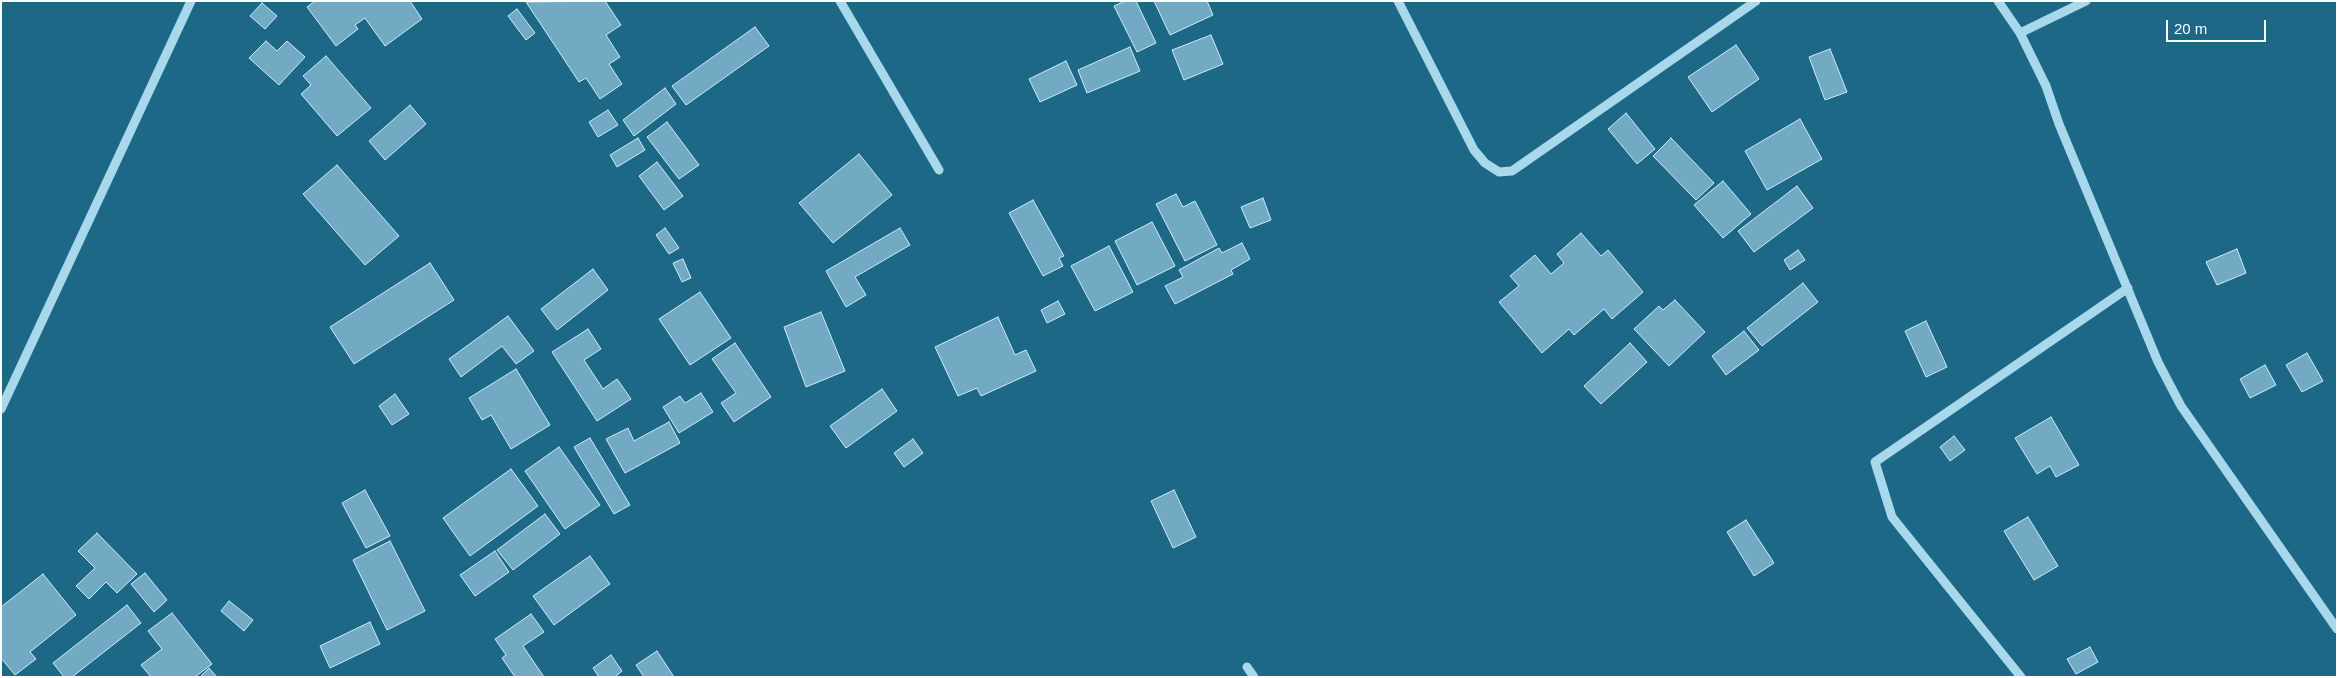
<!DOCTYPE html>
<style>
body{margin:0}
#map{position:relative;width:2338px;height:678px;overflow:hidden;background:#1e6887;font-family:Arial,sans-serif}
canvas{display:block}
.frame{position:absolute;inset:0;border:2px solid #fff;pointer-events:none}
.scale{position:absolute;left:2166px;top:20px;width:100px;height:22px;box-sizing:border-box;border:2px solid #fff;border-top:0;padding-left:6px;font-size:15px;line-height:18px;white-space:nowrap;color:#fff;-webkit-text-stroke:4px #1e6887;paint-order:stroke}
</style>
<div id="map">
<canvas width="2338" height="678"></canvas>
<div class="frame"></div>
<div class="scale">20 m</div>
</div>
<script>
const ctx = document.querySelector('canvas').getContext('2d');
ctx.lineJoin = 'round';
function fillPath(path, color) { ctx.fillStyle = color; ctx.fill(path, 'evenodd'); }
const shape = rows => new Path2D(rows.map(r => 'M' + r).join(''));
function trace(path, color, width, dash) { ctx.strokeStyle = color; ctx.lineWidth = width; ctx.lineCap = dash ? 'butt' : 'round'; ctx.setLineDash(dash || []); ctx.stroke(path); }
const building = shape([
 [315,1,410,1,422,19,385,46,365,18,355,25,358,29,336,46,307,7,315,1],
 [605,1,621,25,606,35,620,57,609,64,622,84,600,99,586,78,579,82,526,2,605,1],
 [1125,1,1136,1,1156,43,1137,52,1114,6,1125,1],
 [1154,1,1207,1,1213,15,1170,35,1154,1],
 [262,3,277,16,265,29,250,16,262,3],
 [517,9,535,33,526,40,508,16,517,9],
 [755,27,769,46,686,105,672,86,755,27],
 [1211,35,1223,64,1184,80,1172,50,1211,35],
 [266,41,277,51,287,41,305,57,279,85,249,58,266,41],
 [1736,45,1759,79,1712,112,1688,77,1736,45],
 [1130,47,1140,71,1087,93,1078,70,1130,47],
 [1830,49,1847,92,1825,100,1809,57,1830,49],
 [326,56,371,108,337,136,301,94,311,85,303,76,326,56],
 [1066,61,1077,85,1040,102,1029,79,1066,61],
 [665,88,676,104,634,136,623,120,665,88],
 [410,105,426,124,385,160,369,141,410,105],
 [608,110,618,125,598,137,589,122,608,110],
 [1626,113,1655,149,1637,164,1608,129,1626,113],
 [1800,119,1822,159,1767,190,1745,151,1800,119],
 [667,122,699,165,679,179,647,137,667,122],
 [638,138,645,150,617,167,610,155,638,138],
 [1671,138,1714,183,1696,200,1653,156,1671,138],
 [859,154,892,195,833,243,799,203,859,154],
 [657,162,683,196,664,210,639,176,657,162],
 [337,165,399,236,365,265,303,194,337,165],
 [1723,181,1751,214,1723,238,1694,205,1723,181],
 [1797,186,1813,208,1754,252,1738,231,1797,186],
 [1176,194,1183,207,1195,201,1217,245,1185,261,1156,204,1176,194],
 [1263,198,1271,220,1250,228,1241,207,1263,198],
 [1033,200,1064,256,1059,258,1063,266,1043,276,1009,213,1033,200],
 [1152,222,1175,266,1137,285,1115,241,1152,222],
 [665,228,679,248,669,254,656,235,665,228],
 [900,228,910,245,855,277,866,295,846,307,826,271,900,228],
 [1581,233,1601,256,1608,250,1643,292,1612,319,1604,309,1574,335,1569,329,1542,353,1499,302,1519,286,1510,276,1535,255,1551,274,1564,263,1557,254,1581,233],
 [1242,243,1250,259,1231,270,1233,274,1175,304,1165,286,1183,277,1179,270,1219,248,1222,253,1242,243],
 [1109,246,1133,292,1095,311,1071,266,1109,246],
 [2237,249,2246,273,2217,285,2206,262,2237,249],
 [1798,250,1805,260,1790,270,1784,260,1798,250],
 [683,259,691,278,682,282,673,263,683,259],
 [430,263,454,300,354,364,330,327,430,263],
 [593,269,608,290,557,330,541,309,593,269],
 [1803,283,1818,302,1762,346,1747,328,1803,283],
 [700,292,731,338,690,365,659,319,700,292],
 [1675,300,1705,332,1669,366,1634,329,1659,306,1663,310,1675,300],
 [1058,301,1065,314,1047,323,1041,310,1058,301],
 [821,312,845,371,806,387,784,327,821,312],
 [508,316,534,351,516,364,502,346,461,377,449,359,508,316],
 [998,317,1015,355,1026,350,1036,371,981,396,977,388,958,396,935,347,998,317],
 [1926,321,1947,367,1926,377,1905,331,1926,321],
 [588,329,601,349,584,360,603,389,617,379,631,399,597,421,552,352,588,329],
 [1744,331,1759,350,1726,375,1712,356,1744,331],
 [735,343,771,397,734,422,721,403,736,393,712,359,735,343],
 [1630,343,1647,362,1601,404,1584,386,1630,343],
 [2307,353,2323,381,2302,392,2286,365,2307,353],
 [2265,365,2276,385,2250,398,2240,379,2265,365],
 [516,369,550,425,511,449,491,415,482,420,469,398,516,369],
 [882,389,897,411,846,448,830,426,882,389],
 [701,393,713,412,679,433,663,407,680,396,685,403,701,393],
 [395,394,409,414,392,425,379,406,395,394],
 [2051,417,2079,465,2056,477,2050,466,2037,474,2015,438,2051,417],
 [669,422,680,443,625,473,606,439,628,428,634,441,669,422],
 [1954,436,1965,450,1950,461,1940,447,1954,436],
 [590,438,630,505,614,514,574,447,590,438],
 [913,439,923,453,904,467,894,453,913,439],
 [559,447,600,505,565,529,525,471,559,447],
 [511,469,538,506,470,556,443,518,511,469],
 [365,490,390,536,366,548,342,503,365,490],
 [1174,490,1196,537,1173,548,1151,501,1174,490],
 [545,514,560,534,513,570,497,550,545,514],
 [2028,517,2058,566,2034,580,2004,531,2028,517],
 [1746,520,1774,563,1754,576,1727,532,1746,520],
 [97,533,137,574,117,593,106,582,89,599,76,586,95,568,78,551,97,533],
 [390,541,425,611,387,630,353,560,390,541],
 [495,551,509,572,475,596,460,575,495,551],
 [590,556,610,584,554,625,533,596,590,556],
 [145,573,167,600,154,612,131,584,145,573],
 [43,574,76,615,30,652,36,659,15,675,1,658,1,607,43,574],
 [229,601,253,620,244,631,221,611,229,601],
 [127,605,141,623,72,677,64,677,53,663,127,605],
 [172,613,212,664,195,677,151,677,141,665,162,649,148,631,172,613],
 [531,614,544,632,523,646,544,677,515,677,502,658,506,655,495,639,531,614],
 [370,622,380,644,330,668,320,646,370,622],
 [2090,647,2098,662,2076,674,2067,659,2090,647],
 [657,651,674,677,644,677,636,665,657,651],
 [611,655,622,671,615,677,599,677,593,668,611,655],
 [209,668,217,677,200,677,209,668]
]);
fillPath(building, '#71aac2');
trace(building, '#cdecf8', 1);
trace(shape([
 [840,1,939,170],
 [1398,1,1474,150,1485,163,1499,172,1512,171,1756,1],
 [1998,1,2020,33,2046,86,2059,124,2158,362,2181,406,2337,629],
 [2020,33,2086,1],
 [1,409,191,1],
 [1247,667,1254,677],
 [2021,677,1892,517,1875,462,2128,288]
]), '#a8d8eb', 9);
</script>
